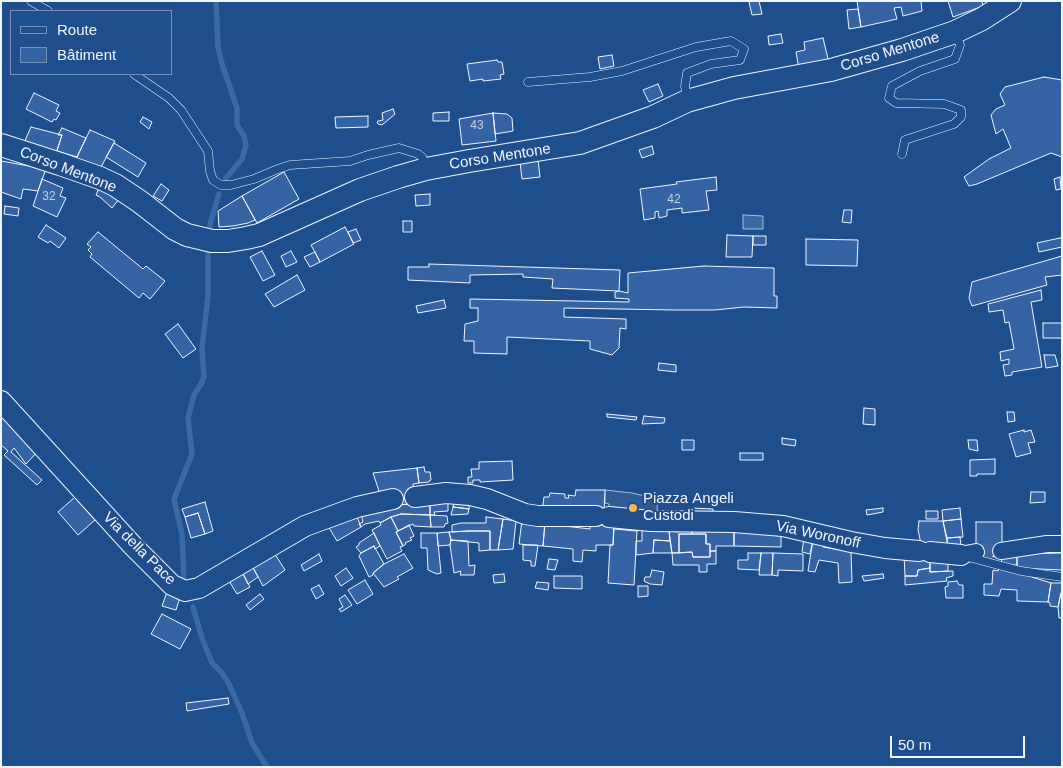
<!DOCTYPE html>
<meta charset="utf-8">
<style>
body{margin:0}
#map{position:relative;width:1063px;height:768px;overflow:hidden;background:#1f4e8c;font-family:Arial,sans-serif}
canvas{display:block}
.frame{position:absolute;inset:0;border:2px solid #f2f6ff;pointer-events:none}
.legend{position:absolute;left:10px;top:10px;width:162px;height:65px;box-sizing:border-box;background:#1f4e8c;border:1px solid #7391ba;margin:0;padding:6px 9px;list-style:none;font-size:15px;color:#f2f6ff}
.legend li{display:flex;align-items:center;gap:10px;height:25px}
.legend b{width:25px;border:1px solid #7391ba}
.scale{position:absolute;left:890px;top:736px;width:135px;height:22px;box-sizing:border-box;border:2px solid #f2f6ff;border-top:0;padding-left:6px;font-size:15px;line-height:18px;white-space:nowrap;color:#f2f6ff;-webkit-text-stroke:4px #1f4e8c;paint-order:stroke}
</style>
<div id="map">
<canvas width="1063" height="768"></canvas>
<div class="frame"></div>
<ul class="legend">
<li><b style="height:6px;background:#1f4e8c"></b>Route</li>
<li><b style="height:14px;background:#3563a3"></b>Bâtiment</li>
</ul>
<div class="scale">50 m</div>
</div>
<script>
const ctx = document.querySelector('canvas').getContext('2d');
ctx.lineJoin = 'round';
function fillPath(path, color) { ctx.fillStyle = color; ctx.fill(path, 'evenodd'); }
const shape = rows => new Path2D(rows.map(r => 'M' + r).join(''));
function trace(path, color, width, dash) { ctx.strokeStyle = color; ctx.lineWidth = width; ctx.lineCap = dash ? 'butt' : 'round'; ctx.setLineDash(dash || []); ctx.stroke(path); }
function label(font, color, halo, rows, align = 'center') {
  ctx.font = font + ' Arial,sans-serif'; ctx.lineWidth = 4; ctx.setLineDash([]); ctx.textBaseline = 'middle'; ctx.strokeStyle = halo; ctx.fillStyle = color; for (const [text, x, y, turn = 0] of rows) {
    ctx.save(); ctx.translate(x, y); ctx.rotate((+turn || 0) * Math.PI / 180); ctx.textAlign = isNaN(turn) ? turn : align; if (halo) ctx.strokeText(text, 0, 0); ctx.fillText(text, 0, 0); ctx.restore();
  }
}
const parking = shape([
 [605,490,632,493,658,499,656,521,642,530,637,531,614,529,608,519,609,504,605,503,605,490]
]);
fillPath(parking, '#305b95');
trace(parking, '#a8bbd7', 1);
const water = shape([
 [743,215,763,216,763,229,743,229,743,215]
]);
fillPath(water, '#3b69a3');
trace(water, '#a8bbd7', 1);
trace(shape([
 [216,1,218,47,222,64,237,108,237,125,244,136,246,145,242,159,226,178],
 [210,228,210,224,219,194],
 [184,582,182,534,174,499,192,454,188,418,194,395,201,384,204,377,202,348,208,296,208,253],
 [193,607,202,638,212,663,222,673,229,684,242,713,252,743,267,767]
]), '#3b69a3', 5.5);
const building = shape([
 [753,1,759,1,762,14,752,15,749,2,753,1],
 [857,1,921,1,922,11,903,16,901,7,894,8,897,19,861,27,857,1],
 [948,1,982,1,983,6,953,17,948,1],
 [858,9,861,27,849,29,847,10,858,9],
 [781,34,783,43,769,45,768,36,781,34],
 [823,38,829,63,799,69,796,52,805,50,804,42,823,38],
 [612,55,614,66,600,69,598,57,612,55],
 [497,60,498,62,502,62,504,74,500,75,501,79,483,81,483,79,470,81,467,64,497,60],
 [1044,77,1062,80,1062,157,1051,153,977,184,969,186,964,177,989,159,1011,148,1003,129,996,134,991,115,996,109,1005,105,1000,94,1005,87,1044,77],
 [658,84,663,96,649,102,643,90,658,84],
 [34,93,59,105,56,111,60,113,56,120,54,119,52,122,26,109,34,93],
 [393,109,395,114,382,125,378,124,377,122,378,121,383,120,382,113,393,109],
 [449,112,449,121,433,121,433,113,449,112],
 [493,113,496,141,462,145,459,119,493,113],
 [493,113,507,114,512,118,513,131,495,134,493,113],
 [368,116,368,127,336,128,335,117,368,116],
 [143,117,152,122,149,129,140,122,143,117],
 [31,127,62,135,56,153,24,143,31,127],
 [62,128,86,138,77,157,57,151,62,135,58,135,62,128],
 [90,130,115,141,100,169,76,159,90,130],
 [114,143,146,163,138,177,106,157,114,143],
 [652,146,654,154,642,158,639,150,652,146],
 [538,160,540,177,522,179,520,162,538,160],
 [1,161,46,169,38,191,23,189,21,199,1,192,1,161],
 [284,172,299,199,257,223,242,196,284,172],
 [716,177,717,190,706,191,709,210,682,213,682,208,667,210,667,216,659,218,658,211,655,212,655,218,644,220,640,189,677,184,676,182,716,177],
 [1060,177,1061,189,1056,190,1054,179,1060,177],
 [42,179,63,188,60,196,66,198,57,217,33,206,42,179],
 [161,184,169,190,162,201,153,196,161,184],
 [99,188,119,199,112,208,100,197,96,195,99,188],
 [430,194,430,205,416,206,415,195,430,194],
 [242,196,255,220,248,223,233,226,219,227,218,211,242,196],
 [5,206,19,208,18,216,4,214,5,206],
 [844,210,852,210,851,223,842,222,844,210],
 [403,221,412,221,412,232,403,232,403,221],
 [46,225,66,238,59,248,50,241,48,243,38,237,46,225],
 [345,227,354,244,320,262,311,245,345,227],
 [356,229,361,240,353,243,348,232,356,229],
 [98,232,143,269,146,266,165,281,150,299,143,293,139,298,90,257,92,254,88,250,91,247,87,244,98,232],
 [727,235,753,236,752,257,726,257,727,235],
 [753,236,766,236,766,245,753,245,753,236],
 [1060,238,1062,238,1062,247,1039,252,1037,243,1060,238],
 [806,239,858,240,857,266,806,265,806,239],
 [262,251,275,275,263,281,250,257,262,251],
 [291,251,297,262,286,267,281,256,291,251],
 [315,252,320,262,310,267,304,257,315,252],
 [1062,256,1062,275,1045,277,1047,285,972,306,969,298,972,282,1062,256],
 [429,264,620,270,619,291,552,288,553,279,523,277,523,274,470,275,470,283,408,280,408,267,429,267,429,264],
 [704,266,774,268,774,296,777,296,777,308,744,307,715,310,674,310,564,308,564,317,626,319,626,329,620,328,619,348,612,355,590,349,590,341,507,337,507,354,474,353,474,341,464,341,465,324,478,321,478,308,470,308,470,299,629,302,629,299,615,298,615,292,619,291,628,293,628,273,704,266],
 [297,275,305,290,274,307,265,294,297,275],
 [1041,290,1042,300,1031,302,1042,367,1012,372,1012,375,1005,376,1003,365,1009,364,1009,359,1001,361,1000,352,1014,349,1009,322,1005,323,1003,310,989,312,988,304,1041,290],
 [444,300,446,308,418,313,416,306,444,300],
 [1043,323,1062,323,1062,338,1043,338,1043,323],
 [178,324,196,349,183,358,165,334,178,324],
 [1044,355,1055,355,1058,366,1046,368,1044,355],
 [659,363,676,365,676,372,658,370,659,363],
 [864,408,875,409,875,425,863,424,864,408],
 [1,412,39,450,26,464,14,448,11,452,42,480,37,485,4,455,8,451,1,445,1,412],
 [1007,412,1014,412,1015,421,1008,422,1007,412],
 [607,414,637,417,636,420,607,417,607,414],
 [644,416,665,418,664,423,642,424,644,416],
 [1024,430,1024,432,1031,430,1035,442,1028,443,1031,453,1016,457,1009,434,1024,430],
 [782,438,796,440,795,446,782,444,782,438],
 [682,440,694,440,694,450,682,450,682,440],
 [968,440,977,440,978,451,969,449,968,440],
 [740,453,763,453,763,460,740,460,740,453],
 [995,459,995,474,977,474,977,476,970,476,970,460,995,459],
 [512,461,513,480,480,482,480,480,473,480,473,483,468,483,468,477,472,477,471,469,479,469,479,462,512,461],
 [424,467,425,472,430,472,431,480,429,481,429,482,419,483,417,468,424,467],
 [417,468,419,483,413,484,416,504,394,505,380,494,373,473,417,468],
 [576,490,605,490,604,513,542,512,544,497,549,497,550,493,565,494,565,498,569,498,568,495,575,496,576,490],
 [1031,492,1045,492,1045,502,1030,503,1031,492],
 [723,495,724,500,706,502,705,497,723,495],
 [455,496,470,498,469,509,453,507,455,496],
 [75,497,95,520,78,535,58,512,75,497],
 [448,500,448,511,434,512,435,515,430,515,430,501,448,500],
 [205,502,213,531,205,534,198,513,185,517,182,509,205,502],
 [430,503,430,515,401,514,391,517,380,523,379,521,365,524,361,527,359,524,363,522,361,514,394,505,430,503],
 [453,507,469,509,468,514,451,515,453,507],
 [691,508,713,509,713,517,691,516,691,508],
 [883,508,883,512,867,515,866,510,883,508],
 [960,508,961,519,943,521,942,510,960,508],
 [355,511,361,527,337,541,328,526,355,511],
 [926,511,938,511,938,519,926,519,926,511],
 [198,513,205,534,191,538,185,517,198,513],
 [401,514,430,515,431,527,414,526,413,524,398,531,391,517,401,514],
 [430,515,447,516,448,523,445,524,444,527,431,527,430,515],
 [391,517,398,531,396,532,403,546,400,547,402,551,387,559,372,530,381,525,380,523,391,517],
 [486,517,503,519,498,550,490,550,490,531,468,531,452,532,452,525,461,523,486,523,486,517],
 [503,519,516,521,513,549,498,550,503,519],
 [591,519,614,519,613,545,596,545,596,551,583,550,582,562,573,561,573,549,543,546,545,522,556,525,590,529,591,519],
 [961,519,963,537,947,538,943,521,961,519],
 [522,520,545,522,543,546,519,544,522,520],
 [919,521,943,521,948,547,920,546,920,539,918,530,919,521],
 [976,522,1002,522,1002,557,976,556,976,522],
 [409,525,414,536,410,538,412,540,405,543,406,544,403,546,396,532,409,525],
 [692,526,734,528,734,546,716,546,716,551,710,551,710,544,706,544,706,534,692,534,692,526],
 [692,526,692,534,679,534,679,553,672,553,669,531,678,532,678,528,692,526],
 [734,528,781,533,781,547,734,546,734,528],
 [614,529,637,531,634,585,608,583,610,545,613,545,614,529],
 [642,530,669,531,670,541,654,540,653,553,636,555,636,541,642,541,642,530],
 [468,531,490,531,490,550,479,551,479,543,451,540,449,532,468,531],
 [449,532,451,540,450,545,438,546,437,533,449,532],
 [374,533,380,546,375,549,374,546,361,553,356,547,359,545,359,543,374,533],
 [421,533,437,533,441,573,437,574,428,570,427,548,421,548,421,533],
 [679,534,706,534,706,544,710,544,710,557,693,557,692,552,679,553,679,534],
 [960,537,961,546,948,546,947,538,960,537],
 [804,538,813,540,810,554,802,552,804,538],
 [451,540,468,541,469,566,475,565,474,575,460,575,461,571,454,573,450,545,451,540],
 [654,540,670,541,672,553,653,553,654,540],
 [813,540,822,542,823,547,851,552,852,582,839,583,838,563,819,560,815,572,808,571,813,540],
 [523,545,538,545,535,566,531,566,531,561,523,560,523,545],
 [374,546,384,564,373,573,373,575,369,577,359,556,361,553,374,546],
 [271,548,285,570,263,586,250,562,271,548],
 [710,551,716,551,716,564,707,564,707,572,699,572,699,565,673,565,672,553,692,552,693,557,710,557,710,551],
 [748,553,761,553,759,570,738,569,738,560,748,560,748,553],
 [761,553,773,553,772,575,759,575,761,553],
 [773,553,803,554,803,571,778,570,778,576,772,575,773,553],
 [1017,553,1017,565,1001,565,1002,557,1017,553],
 [1062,553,1062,570,1017,568,1017,554,1062,553],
 [319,554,322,561,304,571,301,565,319,554],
 [404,554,413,568,397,577,399,579,384,587,373,573,384,564,404,554],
 [904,555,930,557,930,568,918,570,917,576,905,576,904,555],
 [930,557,948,563,948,571,930,572,930,557],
 [549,559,558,560,555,570,547,569,549,559],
 [250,562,258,577,248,584,240,568,250,562],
 [240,568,250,587,237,594,226,576,240,568],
 [346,568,353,578,341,586,335,576,346,568],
 [930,568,930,572,953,571,953,576,946,578,947,581,905,585,905,576,917,576,918,570,930,568],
 [999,568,1016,572,1051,583,1048,602,1017,601,1017,590,1001,589,999,596,984,595,984,584,992,584,993,570,998,571,999,568],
 [652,570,664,572,662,585,650,584,644,581,645,577,650,577,652,570],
 [504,574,505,582,494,583,493,575,504,574],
 [883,574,884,578,878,579,864,581,862,576,883,574],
 [554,576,582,576,582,589,554,588,554,576],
 [365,580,373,594,357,604,348,590,365,580],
 [957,581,959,585,963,585,963,598,946,598,945,587,948,586,948,582,957,581],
 [537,582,549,583,548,590,535,588,537,582],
 [1051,583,1062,583,1062,593,1061,593,1058,607,1050,606,1050,603,1048,602,1051,583],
 [319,585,324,594,316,599,311,589,319,585],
 [638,586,648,586,648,596,638,597,638,586],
 [167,592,180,597,176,610,162,606,167,592],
 [1061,593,1062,593,1062,618,1059,618,1058,607,1061,593],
 [260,594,264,599,250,610,246,605,260,594],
 [345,595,352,605,341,612,339,609,343,607,339,599,345,595],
 [162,614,191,629,180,649,151,634,162,614],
 [228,698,229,704,187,711,186,703,228,698]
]);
fillPath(building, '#3563a3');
trace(building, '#f2f6ff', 1);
trace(shape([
 [976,552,1001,551]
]), '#3f679d', 16, [16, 8]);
const service = shape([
 [31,1,48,11],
 [134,74,169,98,181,110,208,151,210,171,213,180,221,185,231,185,254,179,278,169,290,165,350,161,368,155,399,148,418,154,422,157,426,167],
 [528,82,590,77,622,71,696,47,731,41,744,49,740,60,711,64,687,73,685,86,687,99],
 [902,154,905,140,954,124,961,117,961,110,944,104,896,103,889,98,892,86,920,71,955,59,960,45,956,34],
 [968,557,1021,571,1062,577]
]);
const minor = shape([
 [1001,551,1047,544,1062,544],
 [961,555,976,552]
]);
const tertiary = shape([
 [1,401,133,546,172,585,185,591,199,588,305,526,357,507,393,499],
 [415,497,446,493,470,495,487,499,525,514,538,516,596,516],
 [609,517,651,521,734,522,783,526,851,542,885,548,919,551],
 [930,552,961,555]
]);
const secondary = shape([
 [1,145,60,164,100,178,115,185,139,201,175,229,187,235,212,241,228,241,246,238,259,235,360,190,398,177,426,169,469,161,580,143,653,117,687,101,734,88,831,70,902,50,955,32,982,19,1010,1]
]);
trace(service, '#f2f6ff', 9);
trace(minor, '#f2f6ff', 18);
trace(tertiary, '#f2f6ff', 22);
trace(secondary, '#f2f6ff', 24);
trace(service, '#1f4e8c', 8);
trace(minor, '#1f4e8c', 16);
trace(tertiary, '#1f4e8c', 20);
trace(secondary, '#1f4e8c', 22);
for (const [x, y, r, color] of [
 [633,508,5,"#ffb74d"]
]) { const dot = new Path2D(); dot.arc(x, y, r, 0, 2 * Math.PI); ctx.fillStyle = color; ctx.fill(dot); trace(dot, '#1f4e8c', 2); }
label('12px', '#c3d1e8', null, [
 ["43",477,126],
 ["32",49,197],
 ["42",674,200]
]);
label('15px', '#f2f6ff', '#1f4e8c', [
 ["Corso Mentone",890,52,-17],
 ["Corso Mentone",500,157,-9],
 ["Corso Mentone",68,170,21],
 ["Via Woronoff",818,535,12],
 ["Via della Pace",139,549,45]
]);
label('15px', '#f2f6ff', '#1f4e8c', [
 ["Piazza Angeli",643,499],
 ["Custodi",643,516]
], 'left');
</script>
